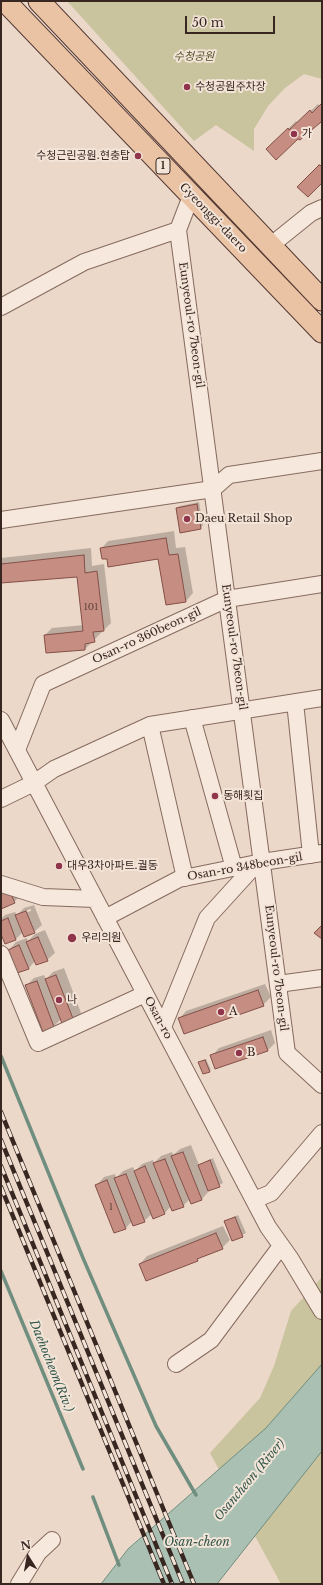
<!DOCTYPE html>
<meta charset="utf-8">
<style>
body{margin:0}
#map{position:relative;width:323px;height:1585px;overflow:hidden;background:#ebd8c9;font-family:"Libre Baskerville",serif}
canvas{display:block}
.frame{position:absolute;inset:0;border:2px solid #382621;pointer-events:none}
.north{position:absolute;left:8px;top:1537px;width:40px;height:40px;-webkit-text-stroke:3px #f3e4d8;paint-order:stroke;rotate:349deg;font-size:11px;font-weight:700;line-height:16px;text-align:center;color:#382621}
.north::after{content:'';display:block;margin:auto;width:14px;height:18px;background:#382621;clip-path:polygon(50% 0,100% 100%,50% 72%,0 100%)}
.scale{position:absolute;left:185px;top:16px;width:90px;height:18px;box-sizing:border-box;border:2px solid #382621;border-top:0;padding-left:5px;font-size:12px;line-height:14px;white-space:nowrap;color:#382621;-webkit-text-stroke:3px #f3e4d8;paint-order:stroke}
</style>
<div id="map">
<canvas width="323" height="1585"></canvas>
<div class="frame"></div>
<div class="north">N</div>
<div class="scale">50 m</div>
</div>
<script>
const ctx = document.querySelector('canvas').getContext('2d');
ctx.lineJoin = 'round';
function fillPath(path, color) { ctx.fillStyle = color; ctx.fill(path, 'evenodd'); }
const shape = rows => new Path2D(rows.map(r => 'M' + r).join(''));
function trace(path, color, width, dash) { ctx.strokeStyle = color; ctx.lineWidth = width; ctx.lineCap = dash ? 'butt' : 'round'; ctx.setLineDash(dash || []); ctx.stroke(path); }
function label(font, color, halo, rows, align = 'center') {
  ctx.font = font + ' "Libre Baskerville","Noto Sans KR",serif'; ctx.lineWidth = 4; ctx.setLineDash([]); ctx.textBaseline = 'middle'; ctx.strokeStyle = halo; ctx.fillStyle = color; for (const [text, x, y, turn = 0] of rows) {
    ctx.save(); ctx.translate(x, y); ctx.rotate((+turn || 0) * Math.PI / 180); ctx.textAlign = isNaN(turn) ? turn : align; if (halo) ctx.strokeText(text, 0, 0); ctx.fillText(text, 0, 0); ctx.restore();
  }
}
fillPath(shape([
 [67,1,322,1,322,79,304,74,285,88,268,106,254,129,254,151,216,125,194,141],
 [322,1277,322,1581,320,1584,281,1584,210,1453,260,1398,274,1366,291,1311]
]), '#c9c39e');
const water = shape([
 [322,1364,322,1451,217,1584,101,1584,128,1549,266,1428,322,1364]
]);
fillPath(water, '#a9c0b3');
trace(water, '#708e7f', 1);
fillPath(shape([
 [318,104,320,106,322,104,322,122,321,121,298,138,267,149,296,121,298,123],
 [199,502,203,525,201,528,177,508,180,506],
 [174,531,176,548,185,547,193,593,186,601,159,558,108,557,101,549,108,541],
 [91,548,92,566,104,564,111,623,85,649,45,635,52,628,84,625,78,576,1,582,1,558],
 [1,889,21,895,14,902,1,908],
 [34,905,42,925,34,932,23,932,16,939,6,943,1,931,1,919,5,915,15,912,17,915,24,908],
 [31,909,31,911,24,913,24,911],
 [45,930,55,953,47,960,35,961,29,968,18,972,9,950,16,942,27,938,28,941,35,934],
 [64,968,81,1013,73,1021,61,1019,54,1026,26,986,34,978,44,975,46,979,53,972],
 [265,984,271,997,263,1005,179,1019,186,1011],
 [271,1030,275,1043,268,1050,216,1068,212,1056,219,1048],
 [206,1059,211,1070,204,1073,199,1062],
 [191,1145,199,1165,213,1158,223,1183,209,1190,209,1191,202,1199,191,1203,190,1199,183,1206,171,1206,164,1214,152,1214,144,1221,132,1221,126,1228,115,1232,97,1185,104,1177,115,1174,116,1178,123,1171,133,1167,135,1171,142,1164,153,1160,154,1163,161,1156,172,1152,173,1155,180,1149],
 [238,1215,246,1233,233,1240,226,1221],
 [223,1226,230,1240,222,1248,201,1257,197,1260,140,1264,147,1256]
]), '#0003');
trace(shape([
 [1,1056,83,1258,156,1426,196,1495],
 [1,1271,83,1469],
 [93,1497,119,1565]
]), '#708e7f', 3.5);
const building = shape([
 [322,103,322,123,321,122,300,140,298,139,276,160,266,149,288,128,289,130,310,110,312,113,322,103],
 [319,165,322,166,322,183,308,197,297,187,319,165],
 [197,504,201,529,180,533,176,508,197,504],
 [166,538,169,555,178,554,186,602,166,605,158,559,108,567,107,559,102,559,100,548,166,538],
 [84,555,85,573,97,571,104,631,93,632,95,642,85,644,85,650,46,653,44,635,83,631,77,577,1,583,1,564,84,555],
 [3,892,11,894,15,903,1,909,1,893,3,892],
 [26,911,35,933,24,937,15,915,26,911],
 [8,918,16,940,5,944,1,934,1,921,8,918],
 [322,925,322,939,314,933,322,925],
 [38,937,48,961,36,965,26,942,38,937],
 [19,945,29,969,17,973,8,950,19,945],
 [56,975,74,1021,63,1026,45,979,56,975],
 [37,981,54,1027,43,1032,25,985,37,981],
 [258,990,264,1006,184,1034,178,1018,258,990],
 [263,1037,268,1051,215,1069,210,1055,263,1037],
 [205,1060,210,1072,203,1074,198,1062,205,1060],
 [183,1152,202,1200,191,1204,171,1156,183,1152],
 [165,1159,184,1207,172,1211,153,1163,165,1159],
 [210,1160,220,1187,208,1191,198,1165,210,1160],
 [145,1166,165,1214,153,1219,134,1171,145,1166],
 [126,1174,145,1222,133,1226,114,1178,126,1174],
 [107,1180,126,1229,114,1233,95,1185,107,1180],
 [235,1217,243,1237,232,1241,224,1221,235,1217],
 [216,1233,223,1249,197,1259,198,1261,146,1281,139,1264,216,1233]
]);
fillPath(building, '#c68d82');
trace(building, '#834f47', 1);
const minor = shape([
 [191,196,178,230,287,1053,322,1085],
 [270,246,311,213,322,208],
 [1,307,84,262,178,230],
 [1,520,213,489,229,475,322,461],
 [295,702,311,855],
 [192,718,234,868],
 [1,720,268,1227,290,1258,322,1311],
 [150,725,185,878],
 [17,750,43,684,227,599,322,584],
 [1,799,34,783,54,769,150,725,322,698],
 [1,884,43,897,95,899],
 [105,918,179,879,262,862,322,853],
 [1,954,38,1043,145,994],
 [278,984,322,978],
 [163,1027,207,918,257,863],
 [254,1200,271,1193,322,1133],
 [176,1364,211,1340,281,1246],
 [19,1584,38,1553,52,1540]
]);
const major = shape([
 [5,1,322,332],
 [39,1,322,300]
]);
trace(minor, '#866a5f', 18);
trace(major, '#543a33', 23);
trace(minor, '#f6e8dc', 16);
trace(major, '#eac3a5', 21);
const rail = shape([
 [1,1112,194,1584],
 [1,1140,183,1584],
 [1,1166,172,1584],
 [1,1187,164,1584]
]);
trace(rail, '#382621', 4.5);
trace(rail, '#f3e4d8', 3, [9]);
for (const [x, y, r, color] of [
 [187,87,4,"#90344c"],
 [294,134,4,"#90344c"],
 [138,156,4,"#90344c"],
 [187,519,4,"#90344c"],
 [215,796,4,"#90344c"],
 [59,866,4,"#90344c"],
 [72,938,5,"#90344c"],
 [59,1000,4,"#90344c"],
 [221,1012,4,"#90344c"],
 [239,1053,4,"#90344c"]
]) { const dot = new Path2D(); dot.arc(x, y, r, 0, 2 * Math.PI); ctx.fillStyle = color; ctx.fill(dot); trace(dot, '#f3e4d8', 1.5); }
label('9px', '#5c4039', null, [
 ["101",91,607],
 ["1",111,1207]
]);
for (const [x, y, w] of [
 [163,166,14]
]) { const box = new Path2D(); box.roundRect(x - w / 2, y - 8, w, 16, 3); ctx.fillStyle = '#f3e4d8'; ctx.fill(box); trace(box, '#382621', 1); }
label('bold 10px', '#382621', null, [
 ["1",163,166]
]);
label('italic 11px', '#52522a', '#f3e4d8', [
 ["수청공원",194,57]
]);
label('11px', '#382621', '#f3e4d8', [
 ["수청공원주차장",195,87],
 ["가",302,134],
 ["수청근린공원.현충탑",130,156,"right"],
 ["Daeu Retail Shop",195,519],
 ["동해횟집",223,796],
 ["대우3차아파트.궐동",67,866],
 ["우리의원",81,938],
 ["나",67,1000],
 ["A",229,1012],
 ["B",247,1053]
], 'left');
label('11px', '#382621', '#f3e4d8', [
 ["Gyeonggi-daero",213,218,46],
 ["Eunyeoul-ro 7beon-gil",191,325,82],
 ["Osan-ro 360beon-gil",147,636,-25],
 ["Eunyeoul-ro 7beon-gil",234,647,82],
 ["Osan-ro 348beon-gil",245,867,-10],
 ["Eunyeoul-ro 7beon-gil",276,968,83],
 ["Osan-ro",158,1018,62]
]);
label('italic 12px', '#32564b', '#f3e4d8', [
 ["Daehocheon(Riv.)",51,1366,68],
 ["Osancheon (River)",250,1480,-50],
 ["Osan-cheon",197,1543]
]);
</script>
